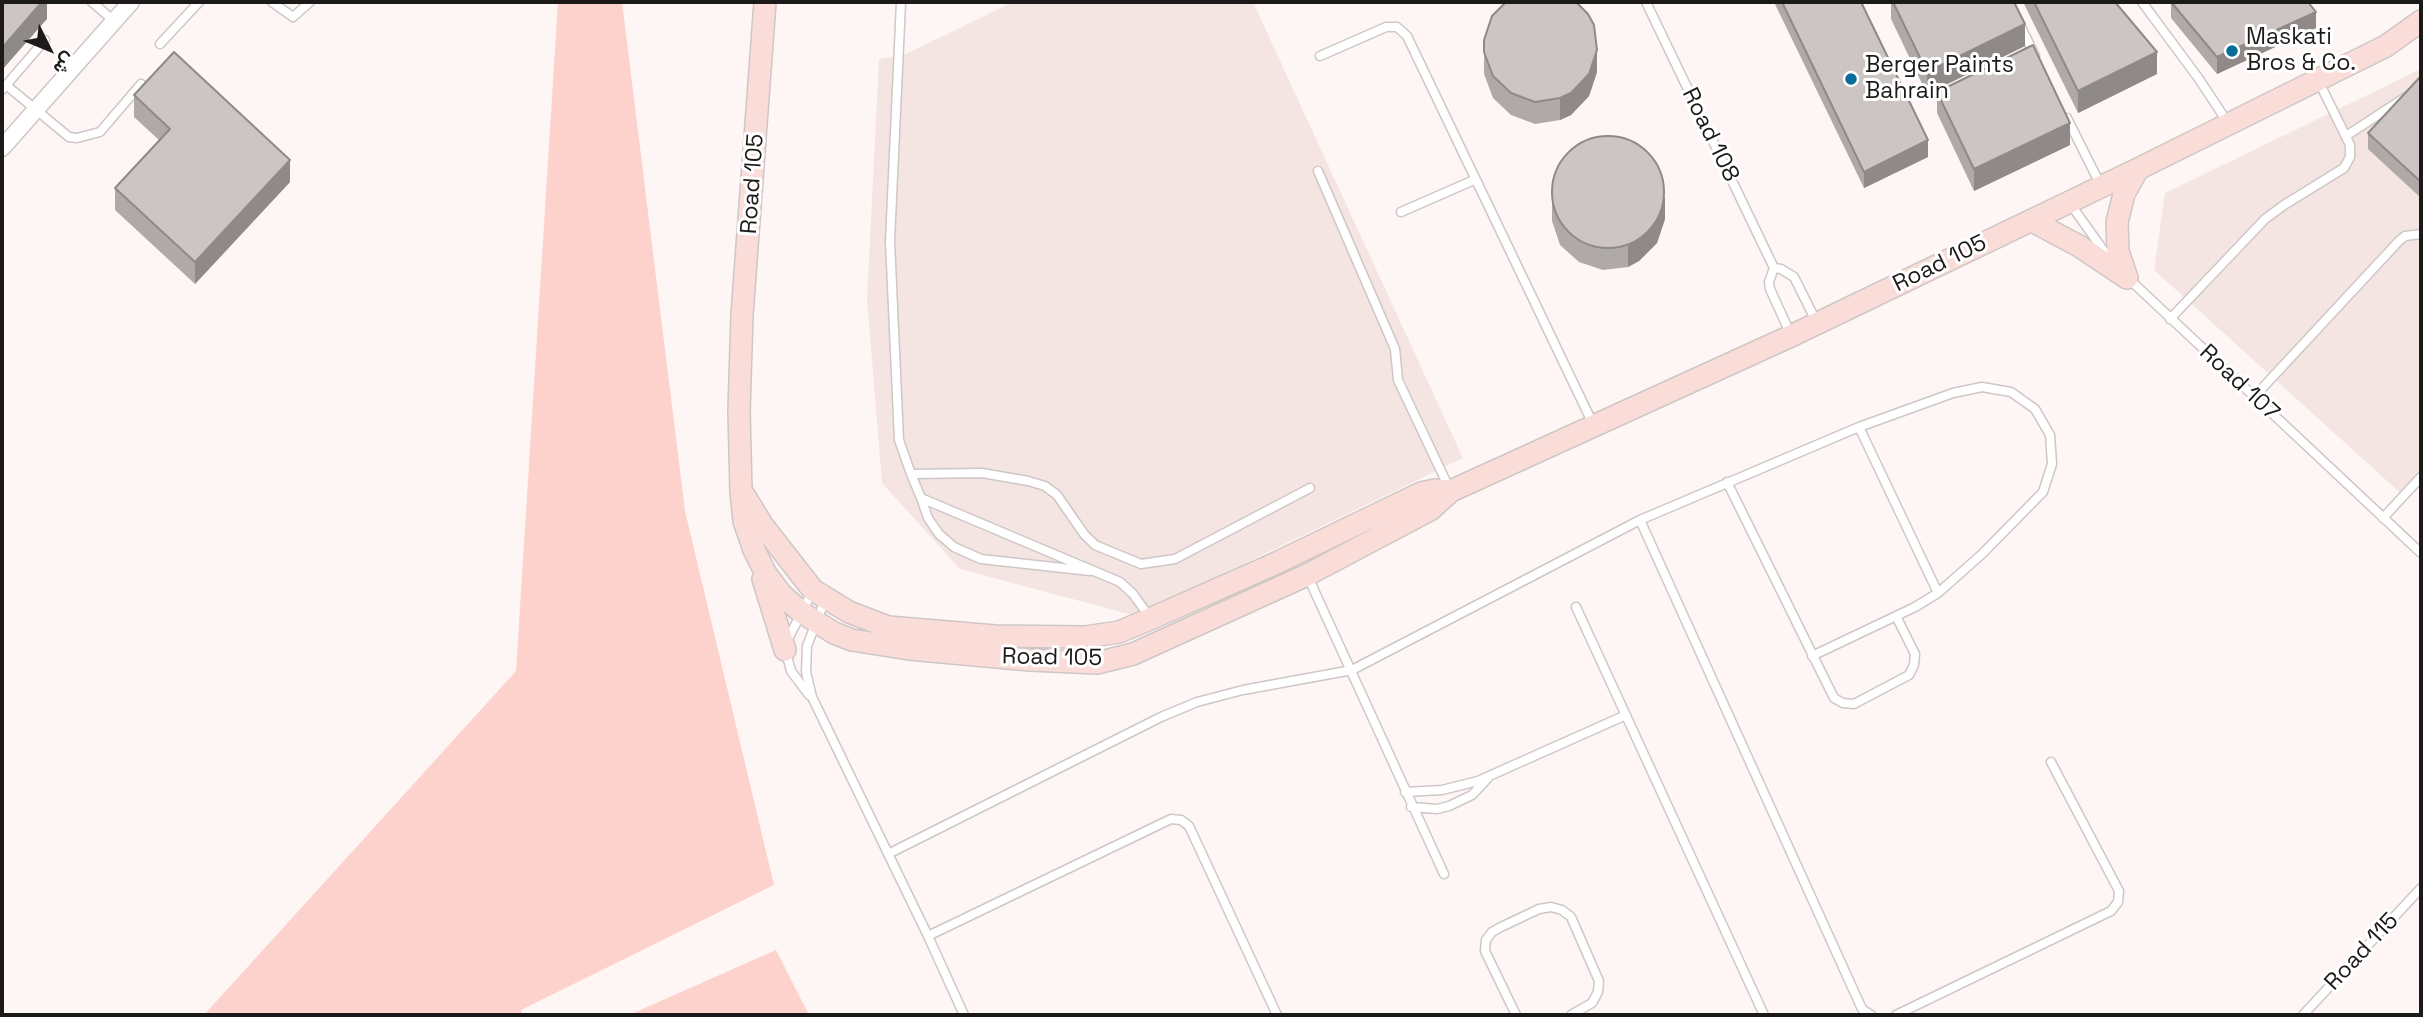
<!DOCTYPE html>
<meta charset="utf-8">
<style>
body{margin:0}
#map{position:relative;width:2423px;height:1017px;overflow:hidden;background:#fef6f5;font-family:"Space Grotesk",Vazirmatn,sans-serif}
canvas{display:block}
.frame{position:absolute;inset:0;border:4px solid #1c1a19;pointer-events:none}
.north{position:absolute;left:14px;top:14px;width:70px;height:70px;-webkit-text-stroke:5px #fff;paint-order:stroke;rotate:133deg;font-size:19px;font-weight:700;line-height:28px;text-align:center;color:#1c1a19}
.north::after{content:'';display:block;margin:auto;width:24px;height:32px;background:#1c1a19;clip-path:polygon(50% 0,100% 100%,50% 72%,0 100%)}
</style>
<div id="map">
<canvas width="2423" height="1017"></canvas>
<div class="frame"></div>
<div class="north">ش</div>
</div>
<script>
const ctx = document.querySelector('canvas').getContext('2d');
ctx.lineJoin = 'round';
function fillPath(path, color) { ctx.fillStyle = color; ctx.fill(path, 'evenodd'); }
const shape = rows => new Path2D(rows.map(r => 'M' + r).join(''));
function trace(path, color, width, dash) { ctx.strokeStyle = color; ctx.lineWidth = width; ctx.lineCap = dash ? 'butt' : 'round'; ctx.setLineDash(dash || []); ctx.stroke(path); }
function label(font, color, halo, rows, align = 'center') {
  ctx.font = font + ' "Space Grotesk",sans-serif'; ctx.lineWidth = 6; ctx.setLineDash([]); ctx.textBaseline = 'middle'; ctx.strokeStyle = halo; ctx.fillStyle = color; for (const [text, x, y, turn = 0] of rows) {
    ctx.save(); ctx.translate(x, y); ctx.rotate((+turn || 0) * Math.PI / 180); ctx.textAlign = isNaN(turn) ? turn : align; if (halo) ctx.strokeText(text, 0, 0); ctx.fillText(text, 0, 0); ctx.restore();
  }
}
fillPath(shape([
 [1013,2,1253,2,1463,458,1136,616,960,569,882,483,867,299,879,59,904,55],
 [2421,69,2421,481,2406,498,2154,270,2165,193]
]), '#f4e5e2');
fillPath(shape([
 [558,2,622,2,685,511,774,885,521,1010,522,1015,204,1015,516,671],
 [776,950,809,1015,629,1015]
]), '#fed2cc');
const lane = shape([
 [92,2,114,21],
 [272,2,293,17,310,2],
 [901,2,890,241,899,440,911,474,921,498,1120,582,1133,594,1149,616],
 [1646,2,1774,268,1769,282,1770,289,1791,335],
 [2142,2,2199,79,2228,123],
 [2021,27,2035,56],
 [160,44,199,2],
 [1320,56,1386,27,1397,27,1407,36,1593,424],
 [6,85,69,137,77,138,100,132,141,84],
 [2,90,45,40],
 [2067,118,2100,184],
 [2346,136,2421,87],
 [1318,171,1395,349,1398,380,1450,490],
 [2069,202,2106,254],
 [1401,212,1474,180],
 [1774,268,1781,269,1794,277,1817,323],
 [2129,279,2421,553],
 [2170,319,2265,219,2284,205,2344,168,2350,157,2350,145,2319,82],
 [2254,397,2398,242,2405,236,2421,234],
 [1859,427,1938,593],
 [911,474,982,473,1028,481,1045,486,1057,495,1084,534,1095,545,1141,564,1175,559,1310,488],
 [1727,482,1834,698,1843,703,1854,704,1909,675,1914,665,1915,654,1896,616],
 [921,498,928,518,939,534,954,547,981,559,1090,571],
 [2383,518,2421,477],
 [1640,520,1862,1009,1871,1015],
 [1308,577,1444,874],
 [825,600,807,646,806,672,812,697,928,936,964,1015],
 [1576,607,1764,1015],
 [788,639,812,592],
 [786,652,791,671,809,695],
 [1405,792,1442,790,1478,781,1626,715],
 [1411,807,1437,809,1449,806,1472,795,1488,778],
 [888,854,1161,717,1197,702,1243,690,1352,670,1640,520,1859,427,1953,393,1982,387,2011,392,2035,409,2050,435,2052,464,2043,492,1982,554,1938,593,1915,607,1812,656],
 [928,936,1171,819,1181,820,1189,826,1277,1015],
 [1516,1015,1485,951,1486,940,1492,932,1501,927,1539,909,1551,907,1562,910,1571,917,1599,981,1598,992,1592,1003,1571,1015],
 [1896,1015,2111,911,2118,902,2119,891,2051,762],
 [2303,1015,2421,888]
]);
const street = shape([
 [2,148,131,2]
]);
const secondary = shape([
 [765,2,742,315,739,411,741,491,744,521,754,550,766,574,781,594,801,612,834,633,852,640,909,649,1030,660,1097,663,1133,654,1307,575,1430,510,1451,491,1791,336,2138,169,2386,46,2421,21],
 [2032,221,2079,246,2127,278],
 [2127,278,2118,251,2117,222,2124,194,2138,169],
 [744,495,763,526,813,590,849,612,888,627,995,636,1085,637,1119,632,1150,619,1272,565,1421,493,1435,490,1451,491],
 [763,579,785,650]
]);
trace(lane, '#cec7c6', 11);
trace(street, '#cec7c6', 19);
trace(secondary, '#cec7c6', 24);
trace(lane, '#fff', 8);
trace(street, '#fff', 16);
trace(secondary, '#faddd9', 21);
fillPath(shape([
 [1774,2,1861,2,1928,157,1864,188],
 [1891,2,2014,2,2025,46,1927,94,1891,19],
 [2023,2,2115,2,2157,74,2078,113],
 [2171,2,2316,28,2217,74,2171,18],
 [1484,40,1597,72,1589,96,1571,115,1560,120,1535,124,1511,115,1493,98,1484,74],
 [2421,76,2421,198,2368,149,2368,133],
 [1937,92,2070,145,1974,191,1937,113],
 [134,95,290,182,195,284,115,210,115,188,159,140,134,117],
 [1552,199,1665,219,1657,243,1639,261,1628,267,1603,270,1579,262,1560,245,1552,221]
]), '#afa9a8');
fillPath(shape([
 [42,2,47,2,47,19,2,70,2,48],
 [2316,12,2316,28,2217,74,2217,57],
 [2025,24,2025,46,1927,94,1927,72],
 [1597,50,1597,72,1589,96,1571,115,1560,120,1560,98],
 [2157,52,2157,74,2078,113,2078,91],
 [2070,123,2070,145,1974,191,1974,169],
 [1928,140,1928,157,1864,188,1864,172],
 [290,160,290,182,195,284,195,262],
 [1665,197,1665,219,1657,243,1639,261,1628,267,1628,245]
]), '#8f8a88');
const building = shape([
 [2,2,42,2,2,48,2,2],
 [1506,2,1576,2,1588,14,1594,25,1597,50,1589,74,1571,93,1560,98,1535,102,1511,93,1493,76,1484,52,1484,40,1492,16,1506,2],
 [1782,2,1861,2,1928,140,1864,172,1782,2],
 [1893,2,2014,2,2025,24,1927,72,1893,2],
 [2034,2,2115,2,2157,52,2078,91,2034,2],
 [2171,2,2308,2,2316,12,2217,57,2171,2],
 [2033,45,2070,123,1974,169,1937,92,2033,45],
 [174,52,290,160,195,262,115,188,170,129,134,95,174,52],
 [2421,76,2421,182,2368,133,2421,76],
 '1552 192a56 56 0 1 1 112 0a56 56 0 1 1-112 0Z'
]);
fillPath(building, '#ccc5c3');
trace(building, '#8f8a88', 2);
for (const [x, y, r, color] of [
 [2232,51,7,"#0a6c9a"],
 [1851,79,7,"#0a6c9a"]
]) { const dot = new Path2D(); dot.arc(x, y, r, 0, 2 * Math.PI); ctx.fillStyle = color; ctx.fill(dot); trace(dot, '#fff', 2.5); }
label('23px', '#1c1a19', '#fff', [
 ["Maskati",2246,38],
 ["Bros & Co.",2246,64],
 ["Berger Paints",1865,66],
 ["Bahrain",1865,92]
], 'left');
label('23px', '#1c1a19', '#fff', [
 ["Road 108",1710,135,64],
 ["Road 105",753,184,-86],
 ["Road 105",1940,264,-26],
 ["Road 107",2239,383,43],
 ["Road 105",1052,658,1],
 ["Road 115",2362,952,-47]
]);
</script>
